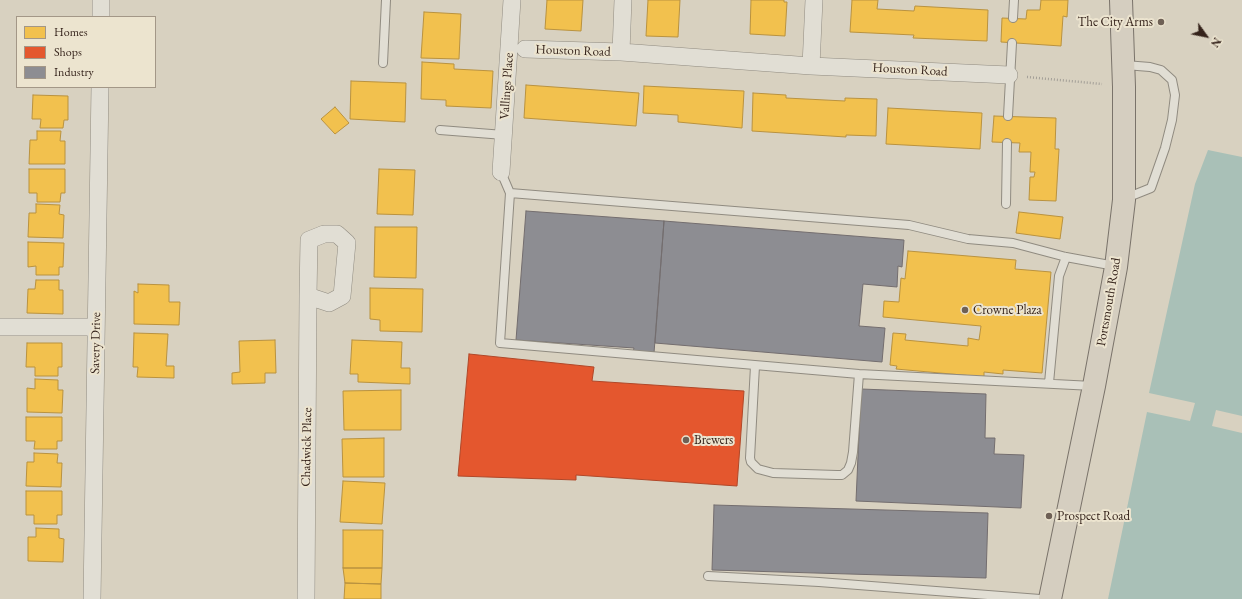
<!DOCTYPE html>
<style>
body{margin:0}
#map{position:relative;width:1242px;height:599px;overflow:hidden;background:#d8d1c0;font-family:"EB Garamond",serif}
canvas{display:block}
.legend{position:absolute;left:16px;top:16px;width:140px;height:72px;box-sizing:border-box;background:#ece4cf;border:1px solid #a39787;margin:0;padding:5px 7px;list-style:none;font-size:12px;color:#35231b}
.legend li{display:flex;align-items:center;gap:8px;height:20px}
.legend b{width:20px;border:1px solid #a39787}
.north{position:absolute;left:1186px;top:16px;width:40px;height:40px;-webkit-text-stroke:3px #ece4cf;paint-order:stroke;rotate:123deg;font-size:11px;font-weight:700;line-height:16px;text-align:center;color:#35231b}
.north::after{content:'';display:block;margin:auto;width:14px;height:18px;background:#35231b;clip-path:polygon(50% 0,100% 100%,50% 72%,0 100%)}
</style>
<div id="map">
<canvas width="1242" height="599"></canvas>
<ul class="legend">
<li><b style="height:11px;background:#f2c14e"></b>Homes</li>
<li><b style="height:11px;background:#e4572e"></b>Shops</li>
<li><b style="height:11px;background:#8d8d92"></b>Industry</li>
</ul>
<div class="north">N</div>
</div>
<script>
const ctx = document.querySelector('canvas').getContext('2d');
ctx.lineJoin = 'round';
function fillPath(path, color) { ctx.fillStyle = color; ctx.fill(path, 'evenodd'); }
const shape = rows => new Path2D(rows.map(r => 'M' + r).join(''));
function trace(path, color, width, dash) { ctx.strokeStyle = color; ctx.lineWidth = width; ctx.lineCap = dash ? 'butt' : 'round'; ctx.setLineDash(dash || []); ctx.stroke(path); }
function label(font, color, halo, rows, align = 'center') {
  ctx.font = font + ' "EB Garamond",serif'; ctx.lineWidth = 4; ctx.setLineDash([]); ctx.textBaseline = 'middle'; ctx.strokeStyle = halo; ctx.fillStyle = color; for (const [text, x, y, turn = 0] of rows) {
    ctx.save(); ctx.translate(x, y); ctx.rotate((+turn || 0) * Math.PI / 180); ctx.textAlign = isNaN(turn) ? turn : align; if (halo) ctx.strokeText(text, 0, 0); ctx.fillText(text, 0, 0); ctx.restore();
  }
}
fillPath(shape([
 [1208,150,1242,157,1242,416,1216,410,1212,426,1242,433,1242,599,1108,599,1147,412,1190,421,1195,403,1149,393,1195,184]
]), '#a9c0b7');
const homes = shape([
 [547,0,583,0,581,31,545,29,547,0],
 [648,0,680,0,678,37,646,36,648,0],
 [751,0,784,0,784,2,787,2,785,36,750,34,751,0],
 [852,0,878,0,877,9,914,11,915,6,988,10,987,41,913,38,914,35,850,32,852,0],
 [1041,0,1068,0,1067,17,1063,16,1061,46,1001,42,1002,18,1026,19,1027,10,1040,10,1041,0],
 [424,12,461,14,459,59,421,58,424,12],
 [422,62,454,64,454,69,493,71,491,108,446,106,446,100,421,99,422,62],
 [351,81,406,83,405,122,350,119,351,81],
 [526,85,639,93,636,126,524,118,526,85],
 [644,86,744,91,742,128,678,122,678,115,643,113,644,86],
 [753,93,786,95,786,98,845,101,845,98,877,99,876,136,846,135,846,137,752,131,753,93],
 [33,95,68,96,68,120,64,120,63,128,40,128,41,119,32,119,33,95],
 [335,107,349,123,335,134,321,119,335,107],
 [888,108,982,113,980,149,886,144,888,108],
 [994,116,1056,118,1055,149,1059,149,1056,201,1029,200,1030,177,1034,177,1035,172,1030,172,1031,152,1019,152,1020,143,992,142,994,116],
 [37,131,61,131,60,141,65,141,65,164,29,164,30,140,37,140,37,131],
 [29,169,65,169,65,193,61,193,60,202,37,202,37,193,29,193,29,169],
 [379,169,415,170,413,215,377,214,379,169],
 [36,204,60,205,59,214,64,215,63,238,28,237,29,213,36,213,36,204],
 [1019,212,1063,217,1060,239,1016,233,1019,212],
 [375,227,417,227,416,278,374,277,375,227],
 [28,242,64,243,63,267,59,267,59,275,36,275,36,266,28,267,28,242],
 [908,251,1016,260,1015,269,1051,272,1042,373,1003,370,1003,374,984,372,984,377,896,369,897,366,890,365,893,333,906,334,905,340,968,346,968,338,979,340,981,326,883,317,884,301,899,302,901,278,905,279,908,251],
 [36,280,59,280,59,290,63,290,63,314,27,313,28,289,35,289,36,280],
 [138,284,169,285,169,302,180,302,179,325,134,324,134,291,138,293,138,284],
 [370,288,423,289,422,332,380,331,380,320,370,319,370,288],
 [134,333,168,334,166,366,174,366,174,378,137,377,138,367,133,367,134,333],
 [275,340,276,373,265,373,265,383,232,384,232,373,240,372,239,341,275,340],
 [352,340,402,342,401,368,410,368,410,384,358,382,358,374,350,374,352,340],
 [27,343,62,343,62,367,58,367,58,376,35,376,35,367,26,367,27,343],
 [35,379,58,380,58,390,63,390,62,413,27,412,27,388,35,389,35,379],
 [401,390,401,430,344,430,343,391,401,390],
 [26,417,62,417,62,441,57,441,57,449,34,449,35,441,26,441,26,417],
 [384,438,384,477,343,477,342,439,384,438],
 [34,453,58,454,57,463,62,463,61,487,26,486,27,462,34,462,34,453],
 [343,481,385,483,382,524,340,522,343,481],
 [26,491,62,491,62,515,57,515,57,524,34,524,34,515,26,515,26,491],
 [36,528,59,529,59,538,64,539,63,562,28,561,28,537,36,537,36,528],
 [343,530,383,530,382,568,343,568,343,530],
 [343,568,382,568,381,584,345,583,343,568],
 [345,583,381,584,381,599,344,599,345,583]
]);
fillPath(homes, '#f2c14e');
trace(homes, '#b9923f', 1);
const shops = shape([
 [469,354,594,367,592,381,744,391,737,486,576,475,576,480,458,476,469,354]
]);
fillPath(shops, '#e4572e');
trace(shops, '#b04728', 1);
const industry = shape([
 [526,211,664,221,654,353,633,352,634,348,516,340,526,211],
 [664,221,904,240,902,267,898,266,897,287,863,284,859,326,885,328,882,362,655,343,664,221],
 [861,389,986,394,985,438,995,438,994,454,1024,455,1021,508,856,501,861,389],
 [714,505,988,513,986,578,712,570,714,505]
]);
fillPath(industry, '#8d8d92');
trace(industry, '#736d6e', 1);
const lane = shape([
 [1013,18,1014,0],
 [383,63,386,0],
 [1125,65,1150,67,1161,70,1172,80,1175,95,1172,120,1165,148,1151,188,1126,198],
 [1008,116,1012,43],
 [440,130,504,135],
 [501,172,510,193,500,343,859,374,1093,386],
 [510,193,909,225,968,239,1013,243,1066,257,1115,266],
 [1006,204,1007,143],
 [755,366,750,458,751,462,758,469,773,473,837,475,842,475,848,470,851,463,853,452,859,374],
 [1049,383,1059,276,1066,257],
 [708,576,819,582,1040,599]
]);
const street = shape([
 [101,17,101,0],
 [525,49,621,52,811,66,1009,75],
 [621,52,623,0],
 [811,66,814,0],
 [501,172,512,0],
 [0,327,96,327],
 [92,599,100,87],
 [306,599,308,296,309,240,324,234,337,234,347,243,342,296,329,303,308,296]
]);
const primary = shape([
 [1050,599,1094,386,1116,267,1124,200,1124,87,1121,0]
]);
trace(lane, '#908b80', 10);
trace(street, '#908b80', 18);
trace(primary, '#7a736a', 24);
trace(shape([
 [1027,77,1102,84]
]), '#a39f97', 2.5, [1, 2]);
trace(lane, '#e1ded4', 8);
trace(street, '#e1ded4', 17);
trace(primary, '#d5cec0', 22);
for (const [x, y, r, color] of [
 [1161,22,4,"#6e6055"],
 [965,310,4,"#6e6055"],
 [686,440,4,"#6e6055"],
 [1049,516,4,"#6e6055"]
]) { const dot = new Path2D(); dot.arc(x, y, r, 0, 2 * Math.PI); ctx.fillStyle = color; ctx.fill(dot); trace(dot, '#ece4cf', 1.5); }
label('13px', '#35231b', '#ece4cf', [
 ["The City Arms",1153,22,"right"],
 ["Crowne Plaza",973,310],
 ["Brewers",694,440],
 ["Prospect Road",1057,516]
], 'left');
label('13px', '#35231b', '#ece4cf', [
 ["Houston Road",573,51,2],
 ["Houston Road",910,70,3],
 ["Vallings Place",507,86,-86],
 ["Portsmouth Road",1109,302,-80],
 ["Savery Drive",96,343,-89],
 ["Chadwick Place",307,447,-89]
]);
</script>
